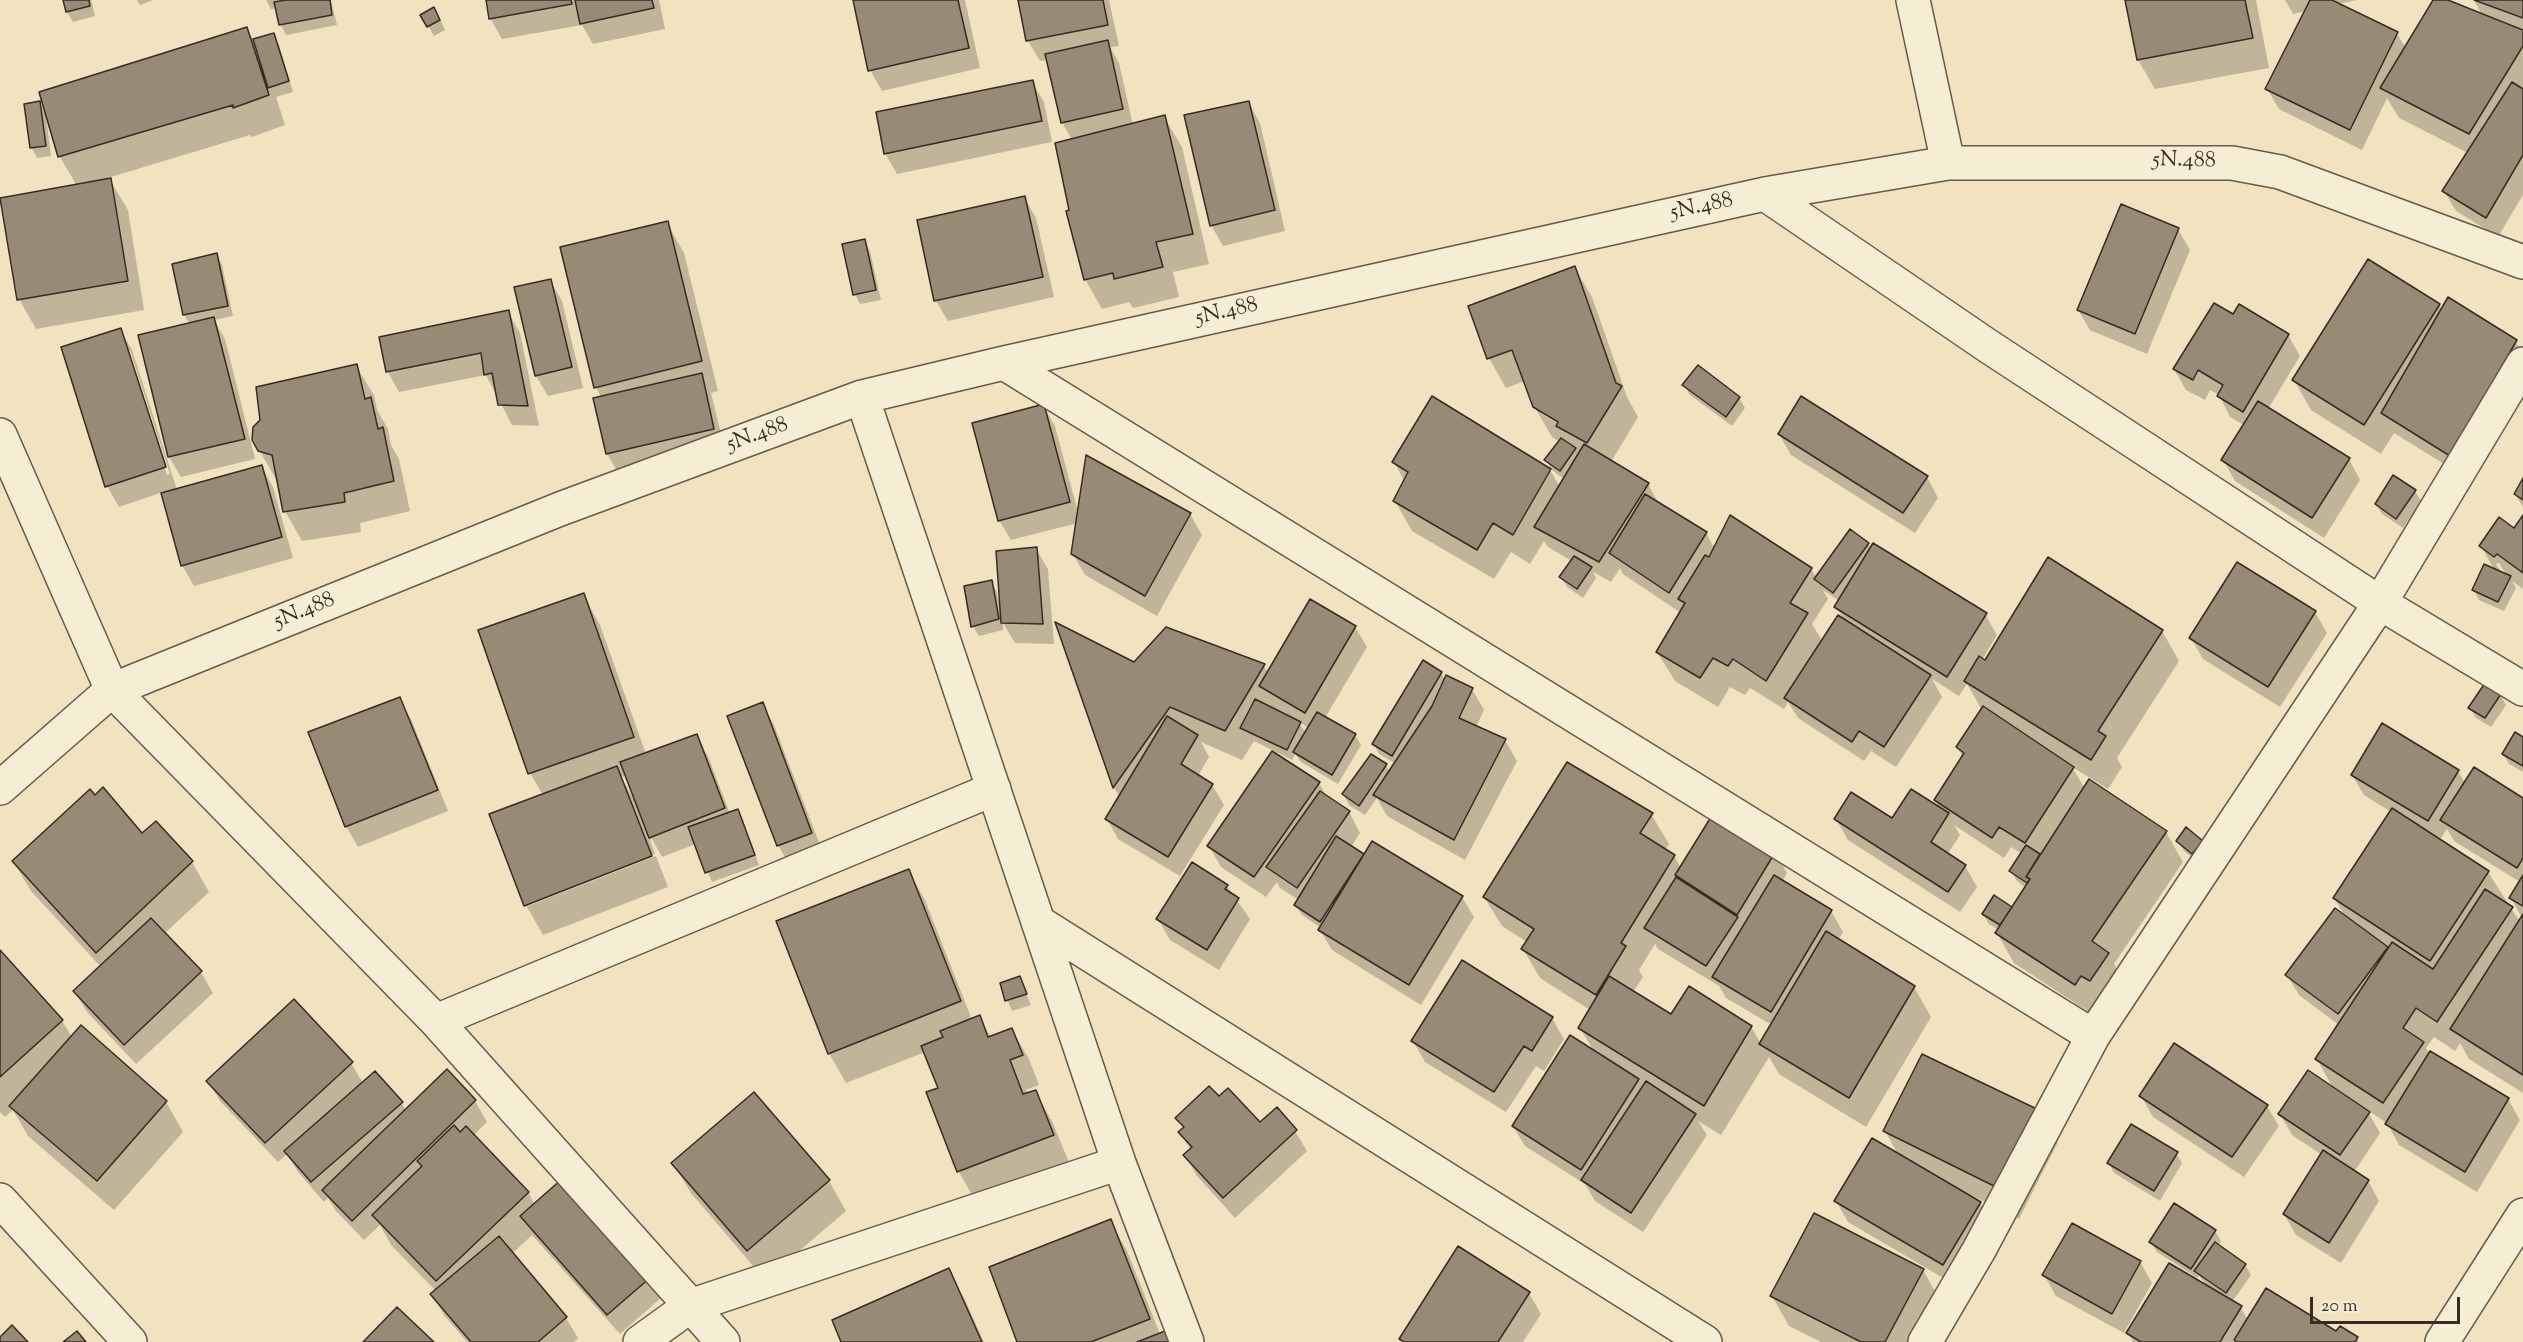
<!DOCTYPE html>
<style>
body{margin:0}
#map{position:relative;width:2523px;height:1342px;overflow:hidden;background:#f1e3bf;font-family:"Sorts Mill Goudy",serif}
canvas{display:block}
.scale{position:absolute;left:2310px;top:1297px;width:150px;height:27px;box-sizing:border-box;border:3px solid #372c25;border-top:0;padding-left:8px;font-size:18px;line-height:21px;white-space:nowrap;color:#372c25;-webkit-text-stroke:4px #f6edd5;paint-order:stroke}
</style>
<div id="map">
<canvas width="2523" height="1342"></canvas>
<div class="scale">20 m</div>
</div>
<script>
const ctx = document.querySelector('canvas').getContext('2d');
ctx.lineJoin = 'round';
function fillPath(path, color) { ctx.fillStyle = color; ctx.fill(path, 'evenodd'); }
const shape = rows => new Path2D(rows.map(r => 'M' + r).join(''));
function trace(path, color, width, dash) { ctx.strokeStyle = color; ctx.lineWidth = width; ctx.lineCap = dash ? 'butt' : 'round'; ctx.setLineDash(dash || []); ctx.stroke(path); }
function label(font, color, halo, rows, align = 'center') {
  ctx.font = font + ' "Sorts Mill Goudy",serif'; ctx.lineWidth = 5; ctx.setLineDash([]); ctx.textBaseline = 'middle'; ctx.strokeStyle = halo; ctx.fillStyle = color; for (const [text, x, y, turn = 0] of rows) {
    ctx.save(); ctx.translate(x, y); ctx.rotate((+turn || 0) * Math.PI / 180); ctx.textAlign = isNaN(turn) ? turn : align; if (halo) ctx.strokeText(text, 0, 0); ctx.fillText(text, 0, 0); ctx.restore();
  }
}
fillPath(shape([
 [65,0,91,0,95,16,73,22,67,12],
 [137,0,153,0,140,5],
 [266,0,331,0,337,25,286,35,281,25,277,8,271,9],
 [487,0,659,0,665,29,593,44,582,25,502,39,490,18],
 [854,0,965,0,980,68,882,91,870,70],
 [1020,0,1109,0,1119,46,1110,47,1119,63,1133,125,1164,117,1182,147,1209,264,1173,272,1179,297,1133,308,1129,302,1102,309,1085,279,1071,211,1072,140,1062,122,1048,60,1040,61,1028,41],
 [2127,0,2256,0,2269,68,2155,89,2138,60],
 [2285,0,2357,0,2338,4,2397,34,2406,48,2434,0,2444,0,2482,15,2474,0,2523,0,2523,195,2498,237,2456,211,2444,191,2468,153,2399,118,2387,98,2362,150,2279,109,2267,89,2306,11,2293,14],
 [422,15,440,19,445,30,434,36],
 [247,29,254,41,273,35,279,45,293,92,276,97,285,125,252,137,250,135,101,180,101,182,110,180,128,210,144,310,36,329,19,299,77,186,60,157,48,116,46,116,51,156,37,158,32,148,40,103,46,114],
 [1032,82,1044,102,1052,142,897,174,885,153],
 [1248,102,1260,123,1285,231,1223,246,1211,225],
 [1024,197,1036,218,1054,297,948,321,936,301,919,221],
 [667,223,684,253,718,391,711,393,725,450,619,474,607,454,601,397,596,387],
 [2178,229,2190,250,2147,354,2090,330,2078,310],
 [864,241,870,251,881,300,860,304,855,294],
 [216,255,222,265,233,316,214,320,225,339,255,459,181,477,169,457,140,336,190,324,184,315,174,265],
 [1575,268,1592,297,1627,397,1638,417,1611,462,1648,484,1659,504,1706,533,1715,549,1811,569,1817,578,1868,544,1871,549,1985,614,1997,635,1982,660,1985,662,2162,631,2179,661,2117,758,2122,767,2108,789,2072,767,2085,789,2166,832,2183,862,2114,964,2125,984,2092,1014,2014,963,1997,933,1999,930,1989,924,1983,914,2012,910,2026,888,2017,881,2011,871,2022,854,2011,847,2004,858,1954,825,1960,835,1947,855,1965,866,1977,887,1960,912,1848,840,1836,819,1893,820,1941,810,1935,800,1963,757,1957,747,1982,710,1967,684,1959,696,1932,679,1942,697,1896,767,1871,751,1864,761,1798,718,1788,702,1784,709,1750,688,1745,695,1730,687,1718,707,1675,681,1657,652,1681,613,1623,574,1620,568,1611,582,1593,572,1596,578,1583,598,1567,587,1561,577,1572,561,1548,547,1544,541,1530,564,1511,552,1494,579,1412,531,1395,501,1405,482,1394,462,1550,470,1560,487,1564,479,1552,470,1546,460,1560,442,1552,437,1534,406,1525,381,1506,388,1489,358],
 [1540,409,1565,425,1563,427,1540,413],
 [1823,590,1839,601,1836,607,1844,620,1823,642,1812,624,1828,599],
 [550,280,562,301,583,388,548,396,536,376],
 [2439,305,2442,310,2515,341,2523,354,2462,475,2394,433,2381,454,2311,410,2294,380],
 [508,312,520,333,539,426,512,425,486,375,399,392,388,372],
 [2234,316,2288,335,2300,356,2268,409,2349,459,2360,480,2324,538,2235,481,2223,460,2244,425,2230,417,2219,395,2210,390,2205,400,2186,390,2174,369],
 [120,330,132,350,177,490,261,466,273,487,293,558,194,586,182,565,163,492,119,507,107,486],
 [126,350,130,350,170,474,167,475],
 [356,366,374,395,377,410,388,429,391,445,399,459,410,511,360,523,361,532,302,541,285,511,277,481,253,439],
 [1684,385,1739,398,1745,408,1732,426,1690,395],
 [1043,406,1055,426,1079,516,1190,514,1202,535,1157,616,1085,575,1073,554,1078,523,1011,540,999,520],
 [1779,434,1927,477,1938,498,1915,533,1791,455],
 [2523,481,2523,507,2515,494],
 [2415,491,2421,501,2403,528,2382,514,2376,504],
 [2523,518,2523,589,2512,581,2516,588,2504,611,2479,600,2474,590,2495,571,2481,546,2514,530],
 [2499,563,2506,574,2502,574,2496,564],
 [1036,549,1048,569,1054,644,1015,643,1003,623,1003,630,979,636,973,626,991,582,997,592,999,603,1001,602],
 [583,595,600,625,646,754,696,735,708,756,730,814,738,811,743,821,759,865,712,882,696,844,662,857,652,839,650,840,655,854,528,903,528,906,656,856,668,887,543,935,526,905,543,795,530,773],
 [627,775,635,797,633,798,621,777],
 [2315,612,2327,633,2280,707,2203,659,2191,638],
 [1058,625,1134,664,1264,666,1268,673,1355,627,1367,647,1325,718,1355,735,1361,745,1338,784,1301,762,1295,754,1292,760,1254,741,1242,760,1201,742,1209,757,1198,776,1212,785,1224,805,1180,876,1118,839,1107,819,1120,797,1114,788],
 [1299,722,1309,728,1306,734],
 [1441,673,1445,680,1472,689,1484,710,1476,727,1505,740,1517,761,1465,860,1387,816,1377,798,1365,815,1349,805,1344,795,1371,756,1386,766,1390,772,1396,764,1379,754,1374,744],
 [2500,695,2506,705,2491,727,2476,718,2470,708],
 [399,699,411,719,448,811,358,847,346,826],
 [762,704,774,725,823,853,790,866,778,845],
 [2523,739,2523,772,2509,764,2503,754],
 [2458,771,2465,783,2523,800,2523,1093,2469,1059,2460,1043,2455,1051,2434,1037,2426,1048,2430,1054,2508,1099,2520,1120,2477,1192,2399,1145,2387,1123,2367,1110,2380,1133,2354,1172,2368,1181,2379,1201,2341,1263,2296,1235,2284,1214,2322,1155,2292,1135,2280,1114,2334,1090,2317,1059,2339,1025,2299,995,2287,975,2346,918,2334,898,2391,812,2364,795,2352,775],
 [2447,829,2454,841,2520,882,2511,898,2522,918,2520,922,2488,872,2439,841],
 [1319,783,1327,797,1349,812,1360,833,1351,847,1364,857,1462,897,1474,917,1421,1005,1332,950,1320,930,1321,928,1302,915,1296,905,1299,900,1280,888,1277,882,1266,897,1221,867,1209,846],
 [1651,814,1669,844,1665,850,1674,856,1682,870,1775,852,1787,873,1782,882,1831,911,1843,932,1838,940,1914,987,1931,1017,1866,1127,1779,1074,1769,1057,1721,1135,1698,1121,1707,1135,1643,1232,1595,1201,1585,1184,1525,1146,1513,1126,1595,1053,1580,1028,1590,1010,1540,978,1523,949,1527,942,1502,926,1484,897],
 [1655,944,1658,949,1719,986,1726,998,1772,1025,1761,1044,1751,1027,1672,1016,1633,992,1643,977,1639,970],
 [142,835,192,862,209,892,164,934,201,972,213,993,136,1064,87,1012,75,992,101,967,31,891,13,861],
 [2178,841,2202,842,2199,863,2184,851],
 [908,871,925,900,972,1020,979,1017,991,1038,1012,1030,1029,1059,1039,1085,1026,1090,1028,1094,1035,1092,1052,1121,1070,1165,976,1202,959,1172,928,1093,940,1089,925,1052,846,1083,829,1053],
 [1227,886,1250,919,1219,970,1170,940,1158,919],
 [0,953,62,1021,72,1037,166,1102,183,1132,114,1210,28,1136,13,1110,5,1117,0,1112],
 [1019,978,1031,1005,1012,1011,1001,984],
 [1552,1018,1564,1039,1544,1071,1536,1066,1506,1112,1425,1062,1413,1041],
 [351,1063,363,1083,401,1102,406,1111,447,1071,475,1101,487,1122,473,1136,528,1192,535,1205,649,1277,661,1298,620,1334,532,1235,512,1254,566,1318,578,1338,574,1342,467,1342,444,1315,432,1294,436,1291,391,1245,380,1225,364,1240,336,1211,328,1198,324,1202,298,1172,287,1154,278,1162,220,1101,208,1081],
 [2141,1096,2267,1106,2279,1126,2244,1177,2153,1117],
 [1219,1099,1260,1125,1295,1131,1307,1151,1235,1218,1197,1176,1185,1155,1191,1150,1180,1132,1184,1129,1177,1118],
 [2040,1112,2058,1142,2019,1219,1971,1195,1969,1197,1980,1203,1992,1224,1955,1285,1848,1222,1836,1201,1899,1156,1885,1131],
 [2176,1153,2182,1163,2160,1201,2114,1173,2109,1163],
 [673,1163,829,1181,846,1211,765,1280,691,1193],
 [1110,1221,1127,1251,1160,1334,1192,1321,1204,1342,1019,1342],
 [2215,1231,2221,1241,2218,1246,2245,1265,2251,1275,2232,1302,2241,1308,2248,1320,2337,1333,2357,1338,2359,1342,2133,1342,2127,1331,2205,1283,2199,1276,2197,1278,2157,1252,2151,1242],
 [2140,1262,2152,1283,2124,1333,2056,1296,2044,1275],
 [948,1270,965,1300,984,1342,843,1342],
 [1923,1270,1940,1300,1918,1342,1821,1342,1789,1326,1772,1296],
 [1529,1293,1541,1314,1523,1342,1402,1342,1401,1339]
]), '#0003');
const building = shape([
 [63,0,89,0,90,6,66,12,63,0],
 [286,0,330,0,332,15,279,25,274,2,286,0],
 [486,0,571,0,572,4,489,19,486,0],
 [575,0,652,0,654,8,580,24,575,0],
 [853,0,958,0,969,48,868,71,853,0],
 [1018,0,1103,0,1108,25,1026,41,1018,0],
 [2125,0,2245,0,2253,38,2137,60,2125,0],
 [2310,0,2332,0,2398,32,2350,130,2265,89,2310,0],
 [2433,0,2448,0,2523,30,2523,46,2469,134,2380,88,2433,0],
 [2474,0,2523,0,2523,18,2474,0],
 [434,7,440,20,427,27,420,15,434,7],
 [247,27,269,95,233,108,233,105,58,157,39,92,247,27],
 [274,33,289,81,268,88,253,39,274,33],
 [1108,40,1123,109,1061,123,1045,54,1108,40],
 [1033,80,1042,121,884,154,876,112,1033,80],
 [2512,82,2523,89,2523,155,2486,218,2442,191,2512,82],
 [40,101,46,146,30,148,24,104,40,101],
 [1249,101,1275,210,1210,226,1184,115,1249,101],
 [1165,115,1193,234,1156,242,1163,267,1114,279,1113,273,1084,280,1066,211,1069,210,1055,143,1165,115],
 [111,178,128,281,17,300,0,198,111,178],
 [1025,196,1043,277,934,301,917,220,1025,196],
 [2121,204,2179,228,2135,334,2077,310,2121,204],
 [668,221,702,361,594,388,560,247,668,221],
 [865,239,876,290,853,295,842,244,865,239],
 [217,253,228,306,183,315,172,264,217,253],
 [2368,259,2440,304,2364,425,2292,380,2368,259],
 [1575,266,1616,383,1622,386,1587,443,1556,426,1558,422,1533,407,1512,350,1487,359,1468,306,1575,266],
 [551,279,572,367,535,376,514,287,551,279],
 [2448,297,2517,340,2450,456,2381,413,2448,297],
 [2214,303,2233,314,2239,304,2289,334,2243,412,2217,396,2223,385,2198,370,2193,380,2173,369,2214,303],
 [509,310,528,406,498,405,492,373,484,375,481,353,386,372,379,337,509,310],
 [214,317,245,439,168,457,138,335,214,317],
 [121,328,166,467,105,487,61,347,121,328],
 [357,364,365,399,371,397,378,429,383,427,394,481,344,493,345,502,283,512,272,455,258,451,252,440,253,427,260,420,256,387,357,364],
 [1698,365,1740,397,1726,417,1682,385,1698,365],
 [702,373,714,429,606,454,593,398,702,373],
 [1432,396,1551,469,1513,535,1493,523,1477,550,1393,501,1408,472,1392,462,1432,396],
 [1801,396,1928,476,1903,513,1778,434,1801,396],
 [2258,401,2350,458,2312,518,2221,460,2258,401],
 [1044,404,1070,502,998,521,972,423,1044,404],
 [1561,438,1576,448,1560,471,1544,460,1561,438],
 [1584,444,1649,483,1599,562,1534,527,1584,444],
 [1086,455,1191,513,1145,596,1071,554,1086,455],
 [262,465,282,537,181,566,161,493,262,465],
 [2393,475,2416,490,2396,519,2375,504,2393,475],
 [2523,478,2523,500,2514,494,2523,478],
 [1645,494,1707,532,1669,593,1609,553,1645,494],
 [1730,515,1812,568,1790,603,1808,613,1766,681,1733,659,1728,666,1713,658,1700,678,1656,652,1685,603,1678,599,1705,555,1709,557,1730,515],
 [2523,515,2523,573,2497,554,2494,557,2479,546,2499,517,2514,528,2523,515],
 [1850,529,1869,543,1833,593,1814,579,1850,529],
 [1873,543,1987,613,1947,677,1834,607,1873,543],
 [1037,547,1043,624,1001,623,996,551,1037,547],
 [1574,556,1592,567,1577,589,1559,577,1574,556],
 [2048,557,2163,630,2098,731,2106,736,2091,760,1964,681,1979,656,1985,660,2048,557],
 [2237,562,2316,611,2268,687,2189,638,2237,562],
 [2484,564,2511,576,2498,602,2472,590,2484,564],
 [992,580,999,619,971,627,964,586,992,580],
 [584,593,634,737,528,774,478,630,584,593],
 [1310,599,1356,626,1305,713,1259,686,1310,599],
 [1838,615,1931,675,1884,747,1859,731,1852,742,1784,698,1838,615],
 [1055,622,1134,662,1166,627,1265,664,1225,731,1170,707,1113,788,1055,622],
 [1423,660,1442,672,1392,756,1372,744,1423,660],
 [1446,675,1473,688,1459,718,1506,739,1454,840,1373,795,1432,706,1446,675],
 [2485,683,2501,694,2485,718,2468,708,2485,683],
 [400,697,438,790,345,827,308,732,400,697],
 [1255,699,1301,722,1287,750,1240,728,1255,699],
 [763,702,812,833,777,846,727,716,763,702],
 [1983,706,2074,767,2025,843,1999,827,1992,838,1934,800,1964,753,1956,747,1983,706],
 [1317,712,1356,734,1332,775,1293,752,1317,712],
 [1167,716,1198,735,1181,764,1213,784,1168,857,1105,819,1167,716],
 [2382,723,2459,770,2428,821,2351,775,2382,723],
 [2515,732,2523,737,2523,766,2502,754,2515,732],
 [697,734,725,808,649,838,620,762,697,734],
 [1272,751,1320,782,1254,877,1207,846,1272,751],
 [1371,754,1387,764,1359,806,1342,794,1371,754],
 [1567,762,1653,813,1640,833,1675,855,1621,943,1626,946,1596,995,1521,949,1534,929,1483,897,1567,762],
 [617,766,652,856,524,906,489,814,617,766],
 [2474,767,2523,798,2523,858,2517,868,2440,820,2474,767],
 [2089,779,2167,831,2092,941,2109,953,2090,981,2081,976,2075,985,1995,933,2030,879,2026,877,2089,779],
 [103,787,142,833,156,821,193,861,96,953,12,861,90,789,95,795,103,787],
 [1911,789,1949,813,1931,842,1966,865,1948,892,1834,819,1851,792,1892,818,1911,789],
 [1320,791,1350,811,1297,888,1266,867,1320,791],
 [2392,808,2489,871,2430,961,2333,898,2392,808],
 [738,809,755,855,705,873,688,827,738,809],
 [1711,817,1776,851,1737,915,1675,875,1711,817],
 [2186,827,2203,841,2192,854,2176,841,2186,827],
 [1336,836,1364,854,1320,922,1294,905,1336,836],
 [1372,841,1463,896,1409,985,1318,930,1372,841],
 [2026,845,2040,854,2026,877,2030,879,2027,883,2009,871,2026,845],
 [1192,862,1228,885,1225,889,1239,898,1207,950,1156,919,1192,862],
 [909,869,961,1001,828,1054,776,921,909,869],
 [1774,875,1832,910,1771,1012,1712,977,1774,875],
 [2523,875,2523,906,2509,898,2523,875],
 [1676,877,1738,917,1706,966,1644,928,1676,877],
 [2485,889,2513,907,2437,1022,2416,1008,2403,1028,2424,1042,2383,1103,2315,1059,2392,942,2433,969,2485,889],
 [1994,895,2012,907,2000,925,1982,914,1994,895],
 [2335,908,2388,947,2338,1014,2285,975,2335,908],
 [2523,914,2523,1075,2450,1029,2523,914],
 [151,918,202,971,124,1045,73,991,151,918],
 [1826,931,1915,986,1849,1098,1759,1044,1826,931],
 [0,950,63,1020,0,1077,0,950],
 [1462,960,1553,1017,1532,1051,1524,1046,1494,1092,1411,1041,1462,960],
 [1020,976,1027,994,1005,1001,1000,983,1020,976],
 [1609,976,1671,1014,1689,986,1752,1026,1704,1106,1578,1028,1609,976],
 [294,999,353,1062,265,1143,206,1081,294,999],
 [980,1015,988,1037,1012,1028,1023,1055,1010,1060,1023,1094,1036,1090,1054,1135,957,1172,926,1092,938,1088,921,1046,943,1037,940,1031,980,1015],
 [81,1025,167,1101,97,1181,9,1106,81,1025],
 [1570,1035,1639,1079,1581,1170,1512,1126,1570,1035],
 [2174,1043,2268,1105,2232,1157,2139,1096,2174,1043],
 [2430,1051,2509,1098,2465,1172,2385,1124,2430,1051],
 [1922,1054,2041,1111,2002,1190,1883,1131,1922,1054],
 [447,1069,476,1100,352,1221,322,1190,447,1069],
 [2308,1070,2370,1112,2340,1155,2278,1114,2308,1070],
 [375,1071,403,1102,311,1182,284,1151,375,1071],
 [1646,1081,1696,1114,1631,1213,1581,1180,1646,1081],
 [1209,1086,1219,1096,1228,1088,1260,1122,1277,1107,1297,1130,1223,1198,1183,1155,1192,1147,1178,1132,1184,1127,1175,1118,1209,1086],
 [754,1092,830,1180,747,1251,671,1163,754,1092],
 [2131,1124,2178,1152,2154,1191,2107,1163,2131,1124],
 [454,1125,460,1132,466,1126,529,1192,436,1281,372,1215,422,1166,417,1161,454,1125],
 [1872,1138,1981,1202,1943,1265,1834,1201,1872,1138],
 [2323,1150,2369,1180,2329,1243,2283,1214,2323,1150],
 [563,1178,651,1277,607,1315,520,1216,563,1178],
 [2174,1203,2216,1230,2191,1269,2149,1242,2174,1203],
 [1814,1213,1924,1269,1885,1342,1861,1342,1770,1296,1814,1213],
 [1111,1219,1150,1319,1091,1342,1017,1342,989,1267,1111,1219],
 [2072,1223,2141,1261,2112,1314,2042,1275,2072,1223],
 [499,1236,567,1317,538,1342,471,1342,430,1294,499,1236],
 [2215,1242,2246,1264,2226,1293,2194,1271,2215,1242],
 [1458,1246,1530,1292,1498,1342,1404,1342,1399,1339,1458,1246],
 [2169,1263,2242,1306,2220,1342,2141,1342,2126,1333,2169,1263],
 [949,1268,982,1342,841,1342,832,1320,949,1268],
 [2266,1288,2336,1331,2340,1326,2358,1337,2355,1342,2237,1342,2234,1340,2266,1288],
 [397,1307,434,1342,363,1342,397,1307],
 [1193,1320,1201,1342,1137,1342,1193,1320],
 [12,1325,28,1342,0,1342,0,1337,12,1325],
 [77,1331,86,1342,63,1342,77,1331]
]);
fillPath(building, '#988b75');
trace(building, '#372c25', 1.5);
const minor = shape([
 [1913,0,1948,163],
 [1765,194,1988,346,2380,603,2523,689],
 [1004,363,2093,1036],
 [862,397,1119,1163,1187,1342],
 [0,435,112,690,436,1021,723,1342],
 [0,788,112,690,560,509,862,397,1004,363,1765,194,1948,163,2232,163,2280,172,2523,262],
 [1038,922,1705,1342],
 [436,1021,994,789],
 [0,1200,130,1342],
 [640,1342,690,1306,1119,1163],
 [1925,1342,1979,1250,2093,1036,2380,603,2523,364],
 [2442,1342,2523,1215]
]);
trace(minor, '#665a4c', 36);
trace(minor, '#f6edd5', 33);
label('22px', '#372c25', '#f6edd5', [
 ["5N.488",2184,162,1],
 ["5N.488",1702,208,-12],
 ["5N.488",1227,313,-13],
 ["5N.488",758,436,-20],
 ["5N.488",305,612,-22]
]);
</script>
